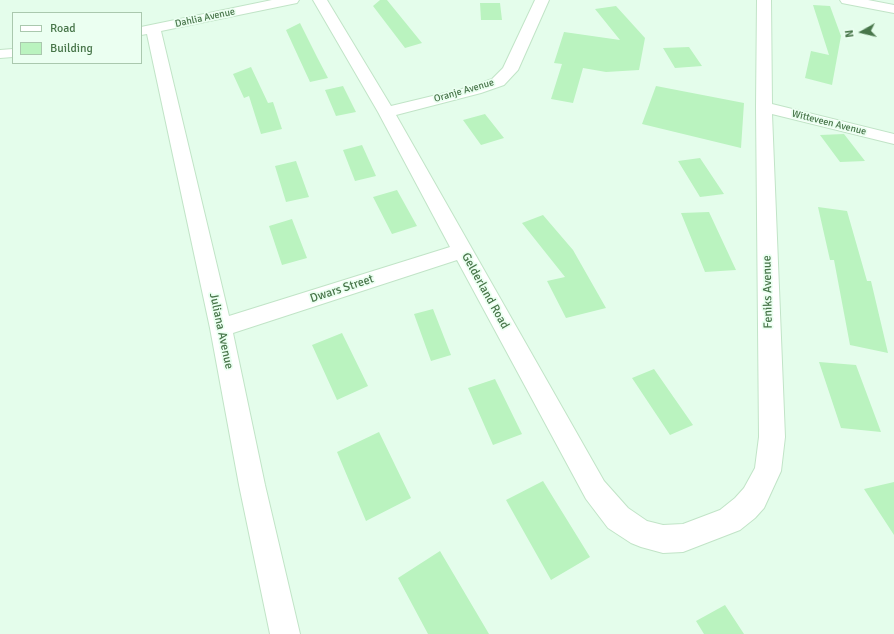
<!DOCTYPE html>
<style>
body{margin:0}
#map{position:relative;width:894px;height:634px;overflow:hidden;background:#e4fdeb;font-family:Signika,sans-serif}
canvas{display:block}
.legend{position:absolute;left:12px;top:12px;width:130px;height:52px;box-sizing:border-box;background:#ebfff1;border:1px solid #aac8ae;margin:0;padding:5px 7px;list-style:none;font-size:12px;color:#48764a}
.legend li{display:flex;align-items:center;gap:8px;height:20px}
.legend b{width:20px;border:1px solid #aac8ae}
.north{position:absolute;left:842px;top:12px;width:40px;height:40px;-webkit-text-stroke:3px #ebfff1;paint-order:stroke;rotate:262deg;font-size:11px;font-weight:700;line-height:16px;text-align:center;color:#48764a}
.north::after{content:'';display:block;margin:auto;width:14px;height:18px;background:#48764a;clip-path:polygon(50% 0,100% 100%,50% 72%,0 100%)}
</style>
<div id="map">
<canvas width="894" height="634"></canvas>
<ul class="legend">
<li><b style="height:5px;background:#fff"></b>Road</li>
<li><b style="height:11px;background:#baf3bf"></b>Building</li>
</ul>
<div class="north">N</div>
</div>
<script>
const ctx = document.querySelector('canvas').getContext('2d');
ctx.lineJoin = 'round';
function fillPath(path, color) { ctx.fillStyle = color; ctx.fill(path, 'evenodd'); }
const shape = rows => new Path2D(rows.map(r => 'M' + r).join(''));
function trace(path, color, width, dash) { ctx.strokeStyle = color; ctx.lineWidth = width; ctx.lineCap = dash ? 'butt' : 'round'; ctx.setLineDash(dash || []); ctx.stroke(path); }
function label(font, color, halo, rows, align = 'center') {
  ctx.font = font + ' Signika,sans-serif'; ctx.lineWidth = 3.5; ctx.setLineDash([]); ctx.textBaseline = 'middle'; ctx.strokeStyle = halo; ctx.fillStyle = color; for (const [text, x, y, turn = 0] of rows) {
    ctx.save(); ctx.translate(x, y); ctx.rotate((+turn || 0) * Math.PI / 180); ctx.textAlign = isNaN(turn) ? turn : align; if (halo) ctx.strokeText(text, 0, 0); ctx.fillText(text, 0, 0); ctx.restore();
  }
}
fillPath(shape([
 [380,0,387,0,422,43,405,48,373,6],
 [480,3,500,3,502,20,481,20],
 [813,5,830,6,841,36,832,85,805,78,811,51,829,55],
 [616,6,645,38,639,70,606,72,583,68,573,103,551,99,562,64,554,63,564,32,620,40,595,9],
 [300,23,317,57,328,78,310,82,286,30],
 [689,47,702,66,675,68,663,48],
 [251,67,268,103,273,102,282,129,261,134,249,96,244,98,233,74],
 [343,86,356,112,336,116,325,90],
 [656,86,744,103,741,148,642,124],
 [485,114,504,138,481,145,463,120],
 [844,134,865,161,840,162,820,135],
 [362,145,376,176,355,181,343,150],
 [700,158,724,194,700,197,678,161],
 [296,161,309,197,286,202,275,166],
 [397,190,417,226,392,234,373,197],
 [818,207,847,211,867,281,871,281,888,353,850,345,834,260,830,260],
 [709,212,736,270,705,272,681,213],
 [543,215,573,250,606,308,566,318,547,281,565,277,522,223],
 [292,219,307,258,282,265,269,226],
 [433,309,451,355,431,361,414,314],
 [342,333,368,386,337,400,312,345],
 [819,362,856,365,881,432,841,428],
 [654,369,693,425,670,435,632,378],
 [495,379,522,434,493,445,468,388],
 [379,432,411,498,366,521,337,452],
 [543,481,590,557,551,580,506,500],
 [894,482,894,535,864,489],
 [440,551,489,634,428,634,398,578],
 [725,605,744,634,704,634,696,621]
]), '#baf3bf');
const minor = shape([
 [272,0,299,0,297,3,292,4,161,31,229,316,450,247,378,112,313,0,327,0,391,106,470,87,492,79,503,68,535,0,549,0,518,70,504,85,481,93,396,115,604,481,628,508,647,521,663,525,683,524,720,510,735,498,744,488,755,468,759,437,756,107,757,0,771,0,772,104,894,134,894,144,772,114,785,437,781,471,764,508,755,518,740,530,683,552,663,553,641,547,631,543,608,528,586,499,457,260,233,333,265,485,300,634,270,634,239,485,210,328,147,34,141,35,141,27,272,0],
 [840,0,868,0,894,5,894,13,847,4,842,3,840,0],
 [13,49,13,57,0,58,0,50,13,49]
]);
trace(minor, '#c1e4c7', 2);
fillPath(minor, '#fff');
label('10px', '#48764a', '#ebfff1', [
 ["Dahlia Avenue",205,18,-12],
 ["Oranje Avenue",464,91,-16],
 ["Witteveen Avenue",829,123,14]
]);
label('12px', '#48764a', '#ebfff1', [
 ["Dwars Street",342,289,-18],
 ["Gelderland Road",485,291,61],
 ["Feniks Avenue",768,292,-91],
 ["Juliana Avenue",221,331,78]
]);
</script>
